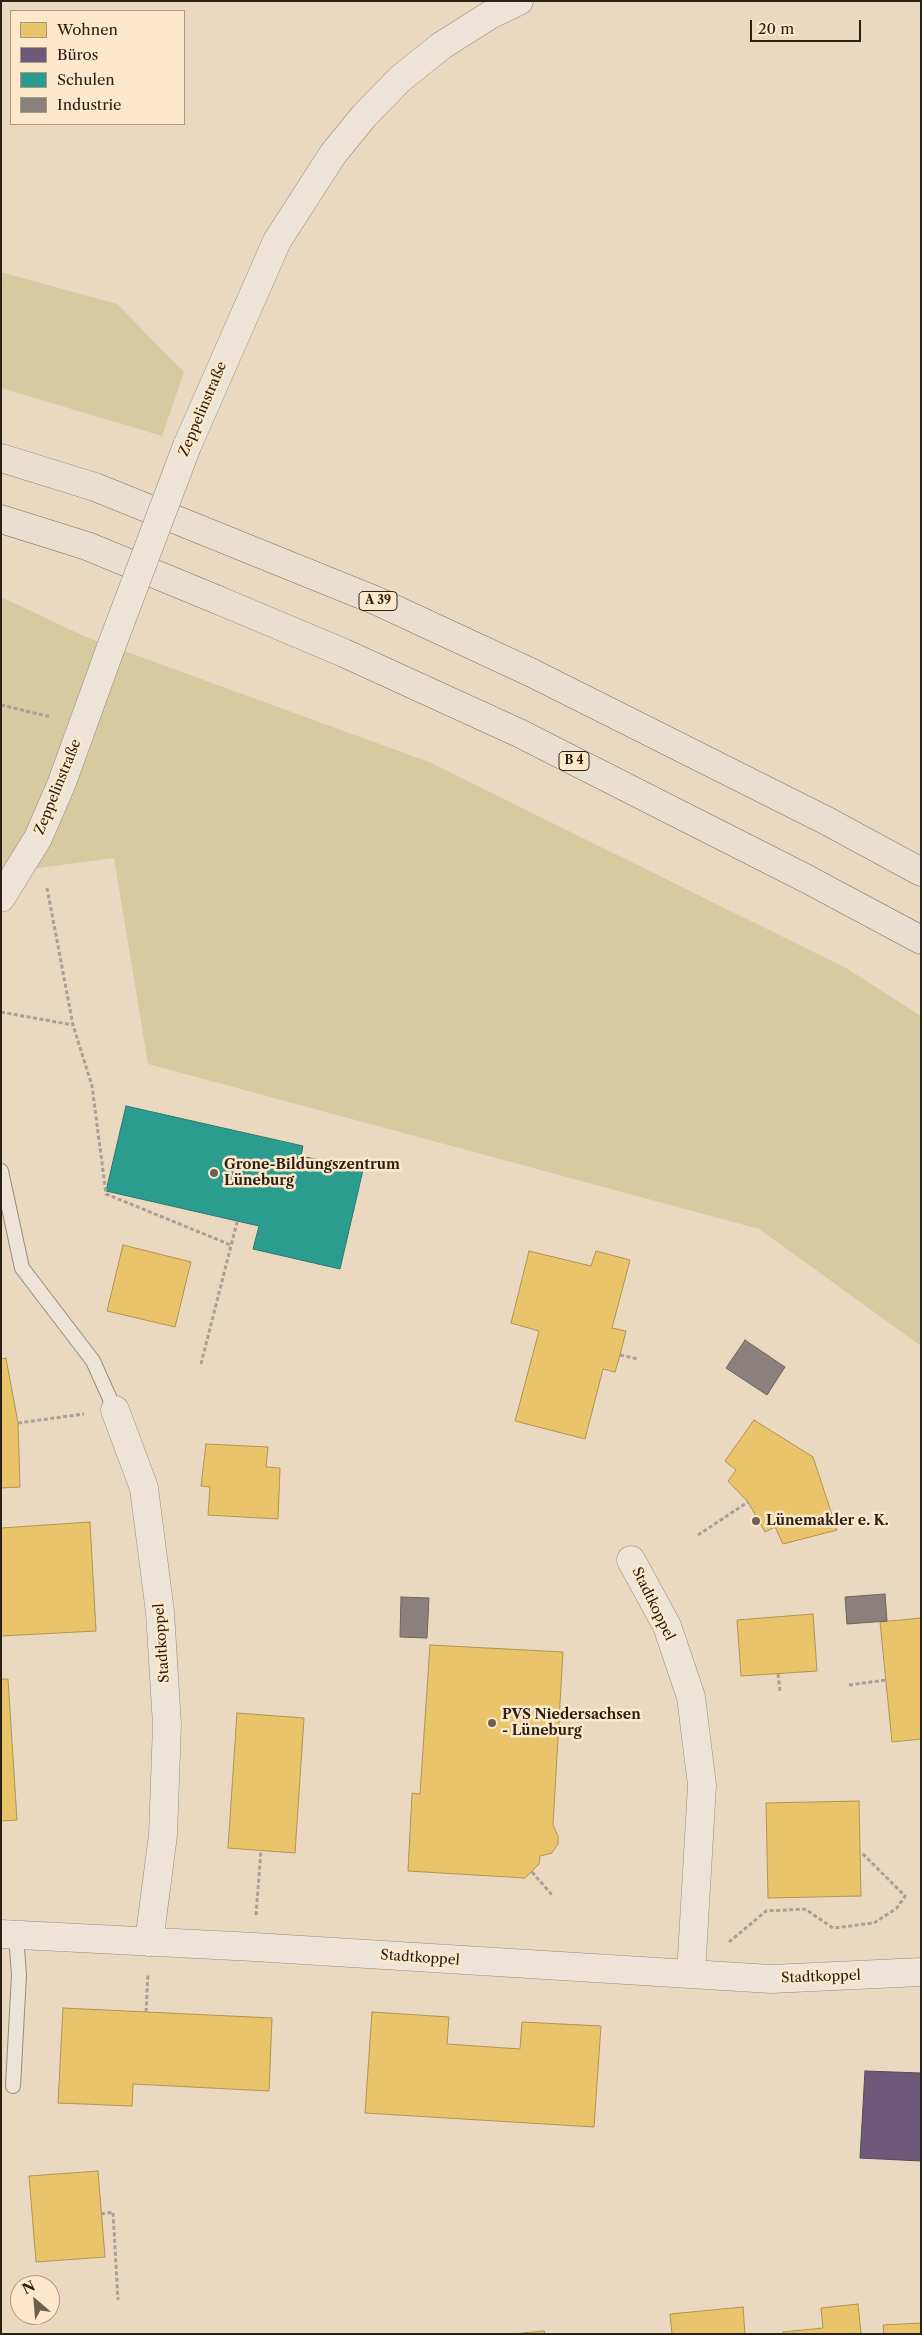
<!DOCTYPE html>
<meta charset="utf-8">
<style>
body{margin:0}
#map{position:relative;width:922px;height:2335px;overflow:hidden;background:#ead9c0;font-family:"Libre Caslon Text",serif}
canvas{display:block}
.frame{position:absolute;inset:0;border:2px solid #2a2014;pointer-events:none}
.legend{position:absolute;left:10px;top:10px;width:175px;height:115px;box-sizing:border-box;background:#fde8cb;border:1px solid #a99882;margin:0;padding:6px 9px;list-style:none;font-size:15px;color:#2a2014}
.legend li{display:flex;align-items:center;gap:10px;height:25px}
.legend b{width:25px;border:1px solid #a99882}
.north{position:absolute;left:10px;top:2275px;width:50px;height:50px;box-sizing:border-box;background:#fde8cb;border:1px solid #a99882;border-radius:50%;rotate:333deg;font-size:14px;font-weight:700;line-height:20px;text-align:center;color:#2a2014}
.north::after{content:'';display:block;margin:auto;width:18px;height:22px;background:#6d6150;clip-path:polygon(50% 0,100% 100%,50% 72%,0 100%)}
.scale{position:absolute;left:750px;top:20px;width:111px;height:22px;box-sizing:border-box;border:2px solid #2a2014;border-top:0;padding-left:6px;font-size:15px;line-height:18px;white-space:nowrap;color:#2a2014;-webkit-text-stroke:4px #fde8cb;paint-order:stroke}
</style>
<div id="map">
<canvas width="922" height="2335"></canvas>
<div class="frame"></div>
<ul class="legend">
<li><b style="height:14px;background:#e9c46a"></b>Wohnen</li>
<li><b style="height:14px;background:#6d597a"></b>Büros</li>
<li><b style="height:14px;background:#2a9d8f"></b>Schulen</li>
<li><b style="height:14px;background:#8a817c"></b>Industrie</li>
</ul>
<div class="north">N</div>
<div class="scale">20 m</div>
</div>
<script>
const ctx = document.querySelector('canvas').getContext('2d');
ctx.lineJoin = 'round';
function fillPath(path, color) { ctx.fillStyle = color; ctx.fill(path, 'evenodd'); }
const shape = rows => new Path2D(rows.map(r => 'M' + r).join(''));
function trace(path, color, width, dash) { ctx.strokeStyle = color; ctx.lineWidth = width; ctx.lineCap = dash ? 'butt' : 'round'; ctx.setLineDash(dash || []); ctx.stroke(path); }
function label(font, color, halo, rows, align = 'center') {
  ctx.font = font + ' "Libre Caslon Text",serif'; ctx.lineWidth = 5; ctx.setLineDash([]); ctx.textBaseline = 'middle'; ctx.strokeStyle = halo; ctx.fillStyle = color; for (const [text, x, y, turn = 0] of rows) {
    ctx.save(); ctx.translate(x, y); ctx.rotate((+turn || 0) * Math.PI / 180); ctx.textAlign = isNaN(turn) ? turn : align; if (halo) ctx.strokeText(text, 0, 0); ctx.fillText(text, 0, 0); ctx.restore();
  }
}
fillPath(shape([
 [1,272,117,304,184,372,162,436,1,388],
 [1,597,86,637,429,762,846,968,921,1016,921,1346,759,1229,148,1064,114,858,1,873]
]), '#d7caa0');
const homes = shape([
 [123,1245,191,1262,175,1327,107,1311,123,1245],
 [529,1251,591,1266,596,1251,630,1260,612,1328,626,1331,620,1355,615,1372,603,1369,585,1439,515,1421,539,1331,511,1323,529,1251],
 [6,1358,18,1423,20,1487,1,1488,1,1359,6,1358],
 [754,1420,813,1457,837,1530,783,1544,775,1527,765,1532,748,1502,728,1481,736,1470,725,1461,754,1420],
 [206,1444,268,1447,266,1467,280,1468,278,1519,208,1515,210,1487,201,1486,206,1444],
 [90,1522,96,1631,1,1636,1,1528,90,1522],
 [813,1614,817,1671,741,1676,737,1620,813,1614],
 [921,1618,921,1739,892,1742,880,1622,921,1618],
 [430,1645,563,1652,553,1825,558,1836,558,1844,552,1853,540,1856,539,1864,525,1878,408,1871,412,1793,420,1794,430,1645],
 [1,1679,8,1679,17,1820,1,1821,1,1679],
 [237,1713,304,1718,295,1853,228,1848,237,1713],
 [859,1801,861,1896,768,1898,766,1803,859,1801],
 [63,2008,272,2018,269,2091,133,2084,132,2106,58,2103,63,2008],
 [372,2012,449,2017,447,2044,520,2049,522,2022,601,2026,594,2127,365,2113,372,2012],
 [98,2171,105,2257,36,2262,29,2176,98,2171],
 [858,2304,861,2334,783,2334,783,2332,823,2328,821,2308,858,2304],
 [743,2307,745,2334,672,2334,670,2314,743,2307],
 [921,2323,921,2334,884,2334,883,2325,921,2323],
 [544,2331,545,2334,512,2334,544,2331]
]);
fillPath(homes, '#e9c46a');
trace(homes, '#b09350', 1);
const offices = shape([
 [865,2071,921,2073,921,2161,860,2158,865,2071]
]);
fillPath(offices, '#6d597a');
trace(offices, '#59485b', 1);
const schools = shape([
 [126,1106,303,1146,301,1156,363,1170,340,1269,253,1249,259,1226,106,1191,126,1106]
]);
fillPath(schools, '#2a9d8f');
trace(schools, '#2a786a', 1);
const industry = shape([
 [745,1340,785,1367,767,1395,726,1368,745,1340],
 [885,1594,887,1621,847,1624,845,1597,885,1594],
 [401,1597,429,1598,427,1638,400,1637,401,1597]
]);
fillPath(industry, '#8a817c');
trace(industry, '#6d645d', 1);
const service = shape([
 [1,1171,22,1268,93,1361,115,1410],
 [13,2086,19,1975,16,1935]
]);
const minor = shape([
 [187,446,277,241,333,154,364,116,400,79,441,46,490,15,519,1],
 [1,898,38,838,61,785,111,647],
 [115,1410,144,1488,160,1612,167,1725,163,1835,149,1942],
 [631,1560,667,1626,691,1697,702,1785,691,1974],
 [1,1934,254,1947,771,1979,921,1972]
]);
const trunk = shape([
 [218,600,344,653,519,733,807,879,921,940],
 [530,672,827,821,921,872]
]);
const motorway = shape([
 [1,458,95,487,377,601,530,672],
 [1,519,87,546,218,600]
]);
trace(service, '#978c7d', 16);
trace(minor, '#978c7d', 29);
trace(trunk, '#7d7365', 29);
trace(motorway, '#7d7365', 29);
trace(shape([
 [1,705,51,717],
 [47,888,73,1025,92,1086,106,1194,231,1245],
 [1,1012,73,1025],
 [620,1355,638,1359],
 [201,1364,237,1222],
 [18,1423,84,1414],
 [698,1535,748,1502],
 [778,1674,780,1691],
 [849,1685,886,1680],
 [532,1872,552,1895],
 [256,1915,261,1850],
 [729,1942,766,1911,805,1909,833,1928,874,1923,897,1908,905,1896,861,1852],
 [146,2012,148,1973],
 [101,2214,113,2212,118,2300]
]), '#a8a096', 3, [4, 2.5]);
trace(service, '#ede3d7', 14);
trace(minor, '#ede3d7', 28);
trace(trunk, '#e9dfd1', 28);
trace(motorway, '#e9dfd1', 28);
const minorBridge = shape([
 [111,647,187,446]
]);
trace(minorBridge, '#978c7d', 29, []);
trace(minorBridge, '#ede3d7', 28);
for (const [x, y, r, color] of [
 [214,1173,5,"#6d6150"],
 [756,1521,5,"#6d6150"],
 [492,1723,5,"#6d6150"]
]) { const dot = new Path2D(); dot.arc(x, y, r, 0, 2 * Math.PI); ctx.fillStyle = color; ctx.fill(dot); trace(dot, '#fde8cb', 2); }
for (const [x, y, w] of [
 [378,601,38],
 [574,761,30]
]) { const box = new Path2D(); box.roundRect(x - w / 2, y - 9.5, w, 19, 4); ctx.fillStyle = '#fde8cb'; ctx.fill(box); trace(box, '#2a2014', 1); }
label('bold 12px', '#2a2014', null, [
 ["A 39",378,601],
 ["B 4",574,761]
]);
label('14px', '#2a2014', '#fde8cb', [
 ["Zeppelinstraße",203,409,-67],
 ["Zeppelinstraße",58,787,-68],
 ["Stadtkoppel",653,1604,64],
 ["Stadtkoppel",162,1643,-94],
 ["Stadtkoppel",420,1958,4],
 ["Stadtkoppel",821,1977,-2]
]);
label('bold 14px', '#2a2014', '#fde8cb', [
 ["Grone-Bildungszentrum",224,1165],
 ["Lüneburg",224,1181],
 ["Lünemakler e. K.",766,1521],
 ["PVS Niedersachsen",502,1715],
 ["- Lüneburg",502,1731]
], 'left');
</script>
